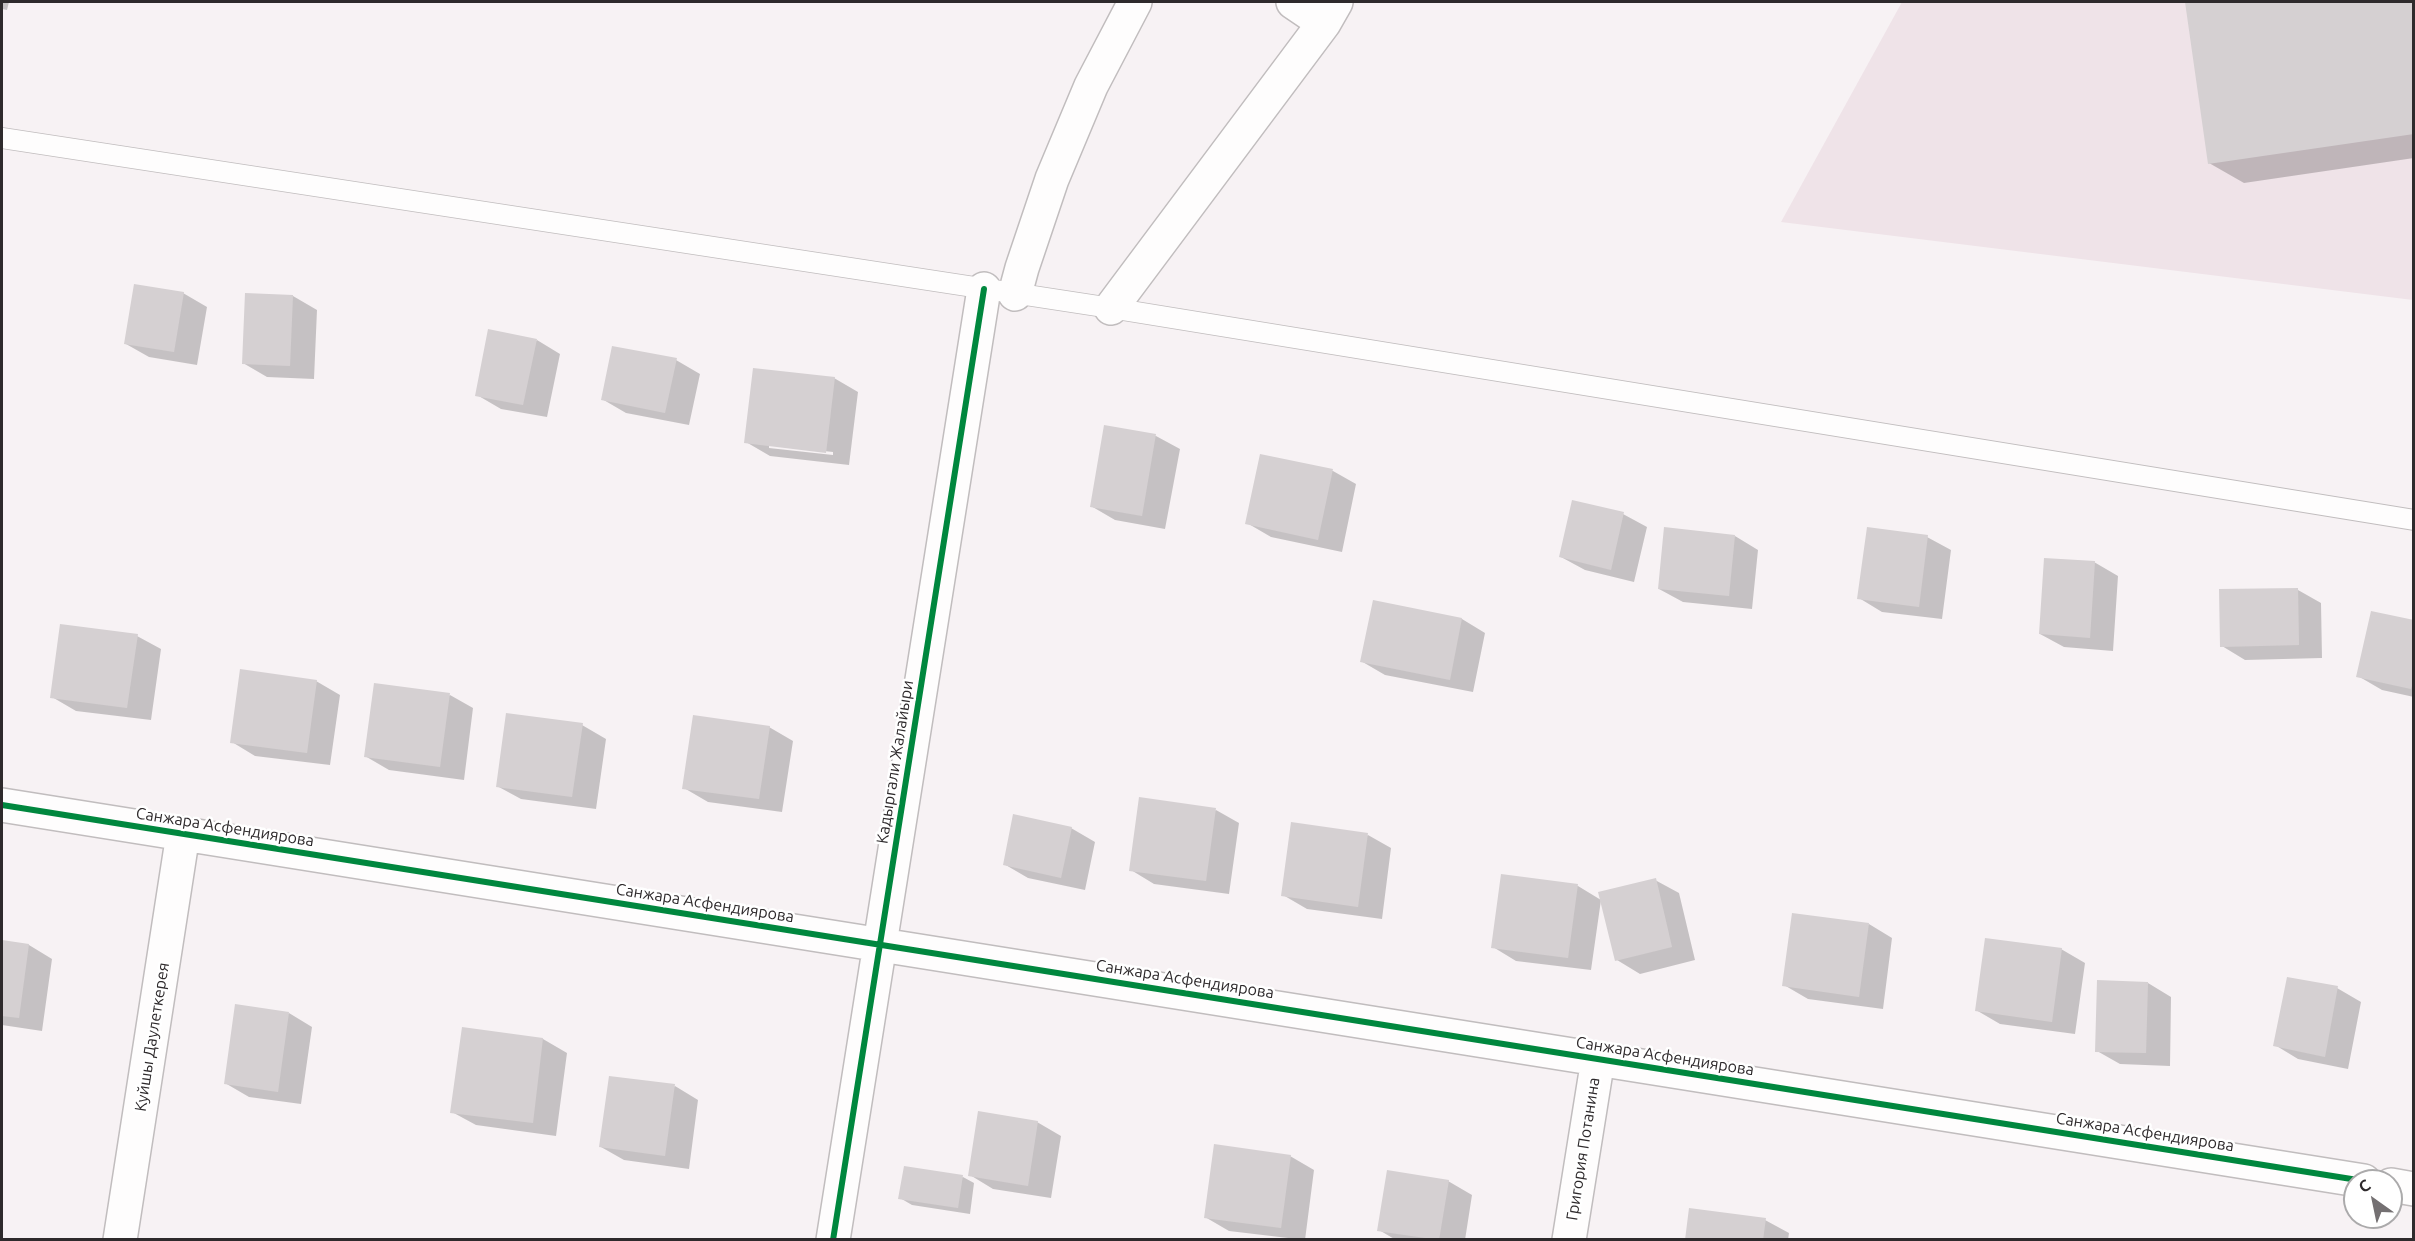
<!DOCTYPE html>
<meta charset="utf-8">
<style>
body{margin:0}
#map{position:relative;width:2415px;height:1241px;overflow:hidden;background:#f7f2f4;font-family:Ubuntu,sans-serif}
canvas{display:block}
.frame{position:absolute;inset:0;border:3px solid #2e2a2c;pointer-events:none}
.north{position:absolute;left:2343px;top:1169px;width:60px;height:60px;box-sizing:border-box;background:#fff;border:2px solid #abaaab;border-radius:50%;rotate:327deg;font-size:16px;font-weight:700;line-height:24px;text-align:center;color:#2e2a2c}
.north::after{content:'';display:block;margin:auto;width:21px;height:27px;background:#747072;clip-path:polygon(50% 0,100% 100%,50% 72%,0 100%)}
</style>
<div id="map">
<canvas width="2415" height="1241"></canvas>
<div class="frame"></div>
<div class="north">С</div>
</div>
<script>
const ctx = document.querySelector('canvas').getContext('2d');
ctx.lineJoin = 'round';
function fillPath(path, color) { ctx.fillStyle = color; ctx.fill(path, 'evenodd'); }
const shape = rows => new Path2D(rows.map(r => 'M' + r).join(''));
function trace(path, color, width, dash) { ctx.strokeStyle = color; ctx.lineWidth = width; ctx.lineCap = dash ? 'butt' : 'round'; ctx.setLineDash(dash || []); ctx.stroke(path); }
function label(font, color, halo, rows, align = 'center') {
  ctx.font = font + ' Ubuntu,sans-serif'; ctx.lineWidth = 5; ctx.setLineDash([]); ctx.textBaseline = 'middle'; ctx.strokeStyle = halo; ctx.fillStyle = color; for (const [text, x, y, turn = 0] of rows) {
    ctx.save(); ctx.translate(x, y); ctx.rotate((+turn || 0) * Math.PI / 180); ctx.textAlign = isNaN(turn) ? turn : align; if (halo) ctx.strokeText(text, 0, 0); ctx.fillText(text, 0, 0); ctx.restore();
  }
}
fillPath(shape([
 [1902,2,2413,2,2413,300,1781,222]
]), '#efe3e8');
fillPath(shape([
 [2,2,9,2,7,10,2,9],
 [2186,2,2414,2,2414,158,2244,183,2209,163],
 [183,293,207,307,197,365,149,357,126,344],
 [246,294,293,296,317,310,314,379,267,377,243,363],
 [537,340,560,354,547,417,501,409,477,395],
 [676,360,700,374,689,425,626,413,602,399],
 [834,378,858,392,849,465,770,456,746,442],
 [769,445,833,452,833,455,769,448],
 [1105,427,1156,436,1180,449,1165,529,1115,520,1091,506],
 [1261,455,1333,471,1356,484,1342,552,1271,537,1247,523],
 [1623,514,1647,527,1634,582,1585,570,1561,557],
 [1735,536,1758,550,1752,609,1683,602,1659,589],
 [1927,537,1951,550,1942,619,1882,612,1859,598],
 [2094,562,2118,576,2113,651,2064,647,2040,634],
 [2298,590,2321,603,2322,658,2245,660,2222,646],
 [1374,602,1462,619,1485,633,1473,692,1385,675,1361,661],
 [2414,622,2414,697,2382,690,2358,676],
 [137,636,161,649,151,720,76,711,52,697],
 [316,681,340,695,330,765,255,756,232,742],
 [450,695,473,708,464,780,389,770,365,756],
 [582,725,606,739,596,809,521,799,497,786],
 [769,727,793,741,782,812,708,802,684,788],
 [1216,810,1239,823,1229,894,1154,884,1131,870],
 [1071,828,1095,842,1085,890,1028,878,1004,864],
 [1368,835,1391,848,1382,919,1307,909,1283,895],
 [1502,876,1578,886,1601,900,1591,970,1516,961,1493,947],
 [1655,880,1679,893,1695,960,1640,974,1617,960],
 [1869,924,1892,938,1883,1009,1808,999,1784,985],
 [2,942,29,945,52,959,42,1031,2,1025],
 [2061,949,2085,963,2075,1034,2000,1024,1976,1010],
 [2148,983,2171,997,2170,1066,2120,1064,2097,1051],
 [2337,988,2361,1002,2348,1069,2298,1059,2275,1045],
 [289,1013,312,1027,301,1104,249,1097,225,1083],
 [463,1029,543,1039,567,1053,556,1136,476,1125,452,1112],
 [675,1086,698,1100,689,1169,624,1160,601,1147],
 [1037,1122,1061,1136,1051,1198,993,1189,970,1175],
 [1290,1156,1314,1170,1305,1240,1229,1231,1205,1217],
 [963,1177,974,1183,970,1214,912,1205,900,1198],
 [1448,1181,1472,1195,1465,1240,1396,1240,1379,1230],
 [1765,1220,1789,1233,1788,1240,1686,1240]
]), '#0003');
fillPath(shape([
 [2185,2,2414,2,2414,134,2208,164],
 [134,284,184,292,174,352,124,344],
 [245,293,293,295,290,366,242,364],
 [488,329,537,339,523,405,475,396],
 [612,346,677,358,665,413,601,400],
 [753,368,835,377,826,453,744,443],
 [1104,425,1156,434,1142,516,1090,507],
 [1260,454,1333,469,1318,540,1245,524],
 [1572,500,1624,512,1611,570,1559,557],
 [1664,527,1735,535,1729,596,1658,589],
 [1867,527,1928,535,1919,607,1857,599],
 [2044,558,2095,561,2090,638,2039,634],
 [2298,588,2299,645,2220,647,2219,589],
 [1373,600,1462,618,1450,680,1360,662],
 [2371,611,2414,620,2414,679,2411,689,2356,677],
 [60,624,138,634,127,708,50,698],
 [240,669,317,680,307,753,230,743],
 [374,683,450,693,440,767,364,757],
 [506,713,583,723,572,797,496,787],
 [693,715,770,726,759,799,682,789],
 [1139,797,1216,808,1206,881,1129,871],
 [1013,814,1072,827,1061,878,1003,865],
 [1291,822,1368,833,1358,907,1281,896],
 [1501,874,1578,884,1568,958,1491,948],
 [1656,878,1672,947,1615,961,1598,892],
 [1792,913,1869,923,1859,997,1782,986],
 [1985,938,2062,948,2052,1022,1975,1011],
 [2,940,29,944,19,1018,2,1016],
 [2287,977,2338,986,2325,1057,2273,1046],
 [2097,980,2148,982,2146,1053,2095,1052],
 [235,1004,289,1012,278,1092,224,1084],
 [462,1027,543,1038,533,1123,450,1113],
 [609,1076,675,1084,665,1156,599,1147],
 [978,1111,1038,1121,1028,1186,968,1176],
 [1214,1144,1291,1155,1281,1228,1204,1218],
 [904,1166,963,1175,958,1208,898,1199],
 [1387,1170,1449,1180,1439,1240,1377,1231],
 [1689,1208,1766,1218,1763,1240,1685,1240]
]), '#d5d0d2');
const service = shape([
 [2,138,1111,308,2414,520]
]);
const minor = shape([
 [1293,2,1324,23],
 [1015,294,1022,268,1052,179,1091,86,1135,2],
 [1111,308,1324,23,1336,2],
 [2,805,2364,1181],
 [2391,1185,2414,1189],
 [120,1240,183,834],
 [833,1240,984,289],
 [1569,1240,1598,1059]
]);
trace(service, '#c1bdbe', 22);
trace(minor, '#c1bdbe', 36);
trace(service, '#fefdfd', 20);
trace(minor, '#fefdfd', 33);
trace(shape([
 [2,805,2364,1181],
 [833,1240,984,289]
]), '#00873e', 6);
label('16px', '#2e2a2c', '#fff', [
 ["Кадыргали Жалайыри",895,762,-81],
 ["Санжара Асфендиярова",225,827,9],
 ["Санжара Асфендиярова",705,903,9],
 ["Санжара Асфендиярова",1185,979,9],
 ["Куйшы Даулеткерея",152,1037,-81],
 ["Санжара Асфендиярова",1665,1056,9],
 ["Санжара Асфендиярова",2145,1132,9],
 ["Григория Потанина",1583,1149,-81]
]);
</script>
